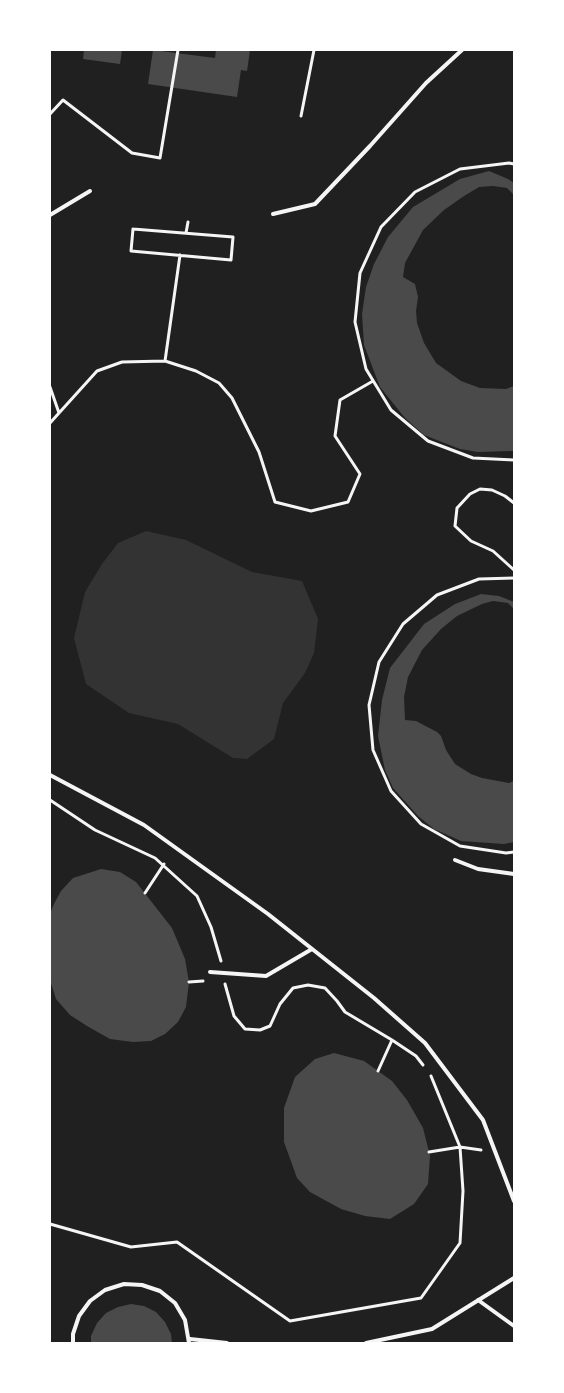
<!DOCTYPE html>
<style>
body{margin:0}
#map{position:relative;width:564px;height:1393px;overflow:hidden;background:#111;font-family:Georgia,serif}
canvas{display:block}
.frame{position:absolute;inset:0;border:51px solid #fff;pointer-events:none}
</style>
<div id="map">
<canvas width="564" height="1393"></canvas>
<div class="frame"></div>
</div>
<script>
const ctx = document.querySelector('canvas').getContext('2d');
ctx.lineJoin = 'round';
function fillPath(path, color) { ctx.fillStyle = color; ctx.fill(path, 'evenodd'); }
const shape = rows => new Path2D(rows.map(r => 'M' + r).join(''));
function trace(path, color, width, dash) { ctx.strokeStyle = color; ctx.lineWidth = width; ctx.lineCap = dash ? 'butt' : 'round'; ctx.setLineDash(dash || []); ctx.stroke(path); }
fillPath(shape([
 [50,50,514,50,514,1343,50,1343]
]), '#202020');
fillPath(shape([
 [146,531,186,540,252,572,302,581,318,619,314,653,305,673,283,703,274,739,247,759,233,758,178,724,129,713,86,684,74,638,85,592,102,564,118,543]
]), '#333');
fillPath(shape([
 [84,50,122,50,120,64,83,59],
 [153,50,215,58,216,50,250,50,247,71,241,70,237,97,148,84],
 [489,171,508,179,514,183,514,195,507,188,493,186,479,187,464,196,444,210,423,230,405,263,403,277,415,284,418,297,416,311,417,323,424,343,436,363,461,381,480,388,506,389,514,386,514,451,511,451,478,452,460,449,424,435,405,418,380,387,364,345,362,314,366,287,374,264,388,237,413,207,460,179],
 [481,594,499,596,514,602,514,609,508,603,493,601,482,604,457,616,441,629,422,650,408,677,404,697,405,720,416,721,437,732,441,736,446,750,455,764,471,774,482,778,509,783,514,781,514,842,504,844,461,841,434,829,418,816,393,788,385,770,378,736,382,700,390,668,424,624,455,604],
 [101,869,120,872,136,882,172,928,185,959,189,982,186,1007,178,1022,165,1034,151,1041,133,1042,110,1039,87,1026,70,1015,56,999,50,980,50,913,55,902,61,891,73,878],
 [334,1053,364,1061,392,1081,407,1100,423,1128,430,1156,428,1184,414,1204,390,1219,365,1216,341,1209,310,1192,297,1178,284,1142,284,1108,295,1077,315,1059],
 [131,1304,144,1306,156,1312,165,1322,171,1334,172,1343,91,1343,91,1336,97,1323,106,1313,118,1307]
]), '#4a4a4a');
trace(shape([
 [50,114,63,100,132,153,160,158,178,50],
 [301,116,314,50],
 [514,164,509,163,460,169,415,192,381,227,360,273,355,322,366,369,391,410,428,441,473,458,514,460],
 [133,229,233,237,231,260,131,251,133,229],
 [186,233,188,222],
 [165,361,180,255],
 [50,387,59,413,50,423],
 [59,413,97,371,122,362,165,361,196,371,219,383,232,398,259,452,275,502,311,511,348,502,360,474,335,436,340,400,373,381],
 [514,503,505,496,492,490,480,489,470,494,457,508,455,526,471,541,493,551,514,570],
 [514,578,479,579,437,595,403,624,379,662,369,705,373,750,391,791,421,824,460,846,506,853,514,852],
 [50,800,95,830,155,858,197,896,211,927,221,961],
 [145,893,164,864],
 [189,982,203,981],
 [225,984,234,1016,245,1029,260,1030,270,1026,280,1004,293,988,308,985,325,988,337,1001,345,1012,392,1040,416,1056,423,1065],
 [378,1071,392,1040],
 [429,1152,460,1147,481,1150],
 [50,1224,131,1247,177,1242,290,1321,421,1298,460,1243,463,1191,460,1147,431,1076]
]), '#f5f5f5', 3);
trace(shape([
 [273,214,315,204,370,146,426,83,462,50],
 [50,215,90,191],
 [50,775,144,825,268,914,374,998,425,1043,483,1120,514,1201],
 [455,860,478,869,514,874],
 [210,972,266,976,312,949],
 [478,1300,514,1326],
 [190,1339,227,1343],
 [73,1343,73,1334,79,1316,90,1301,105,1290,124,1284,142,1285,160,1291,175,1303,185,1320,189,1343],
 [366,1343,432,1329,514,1278]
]), '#f5f5f5', 4);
</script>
